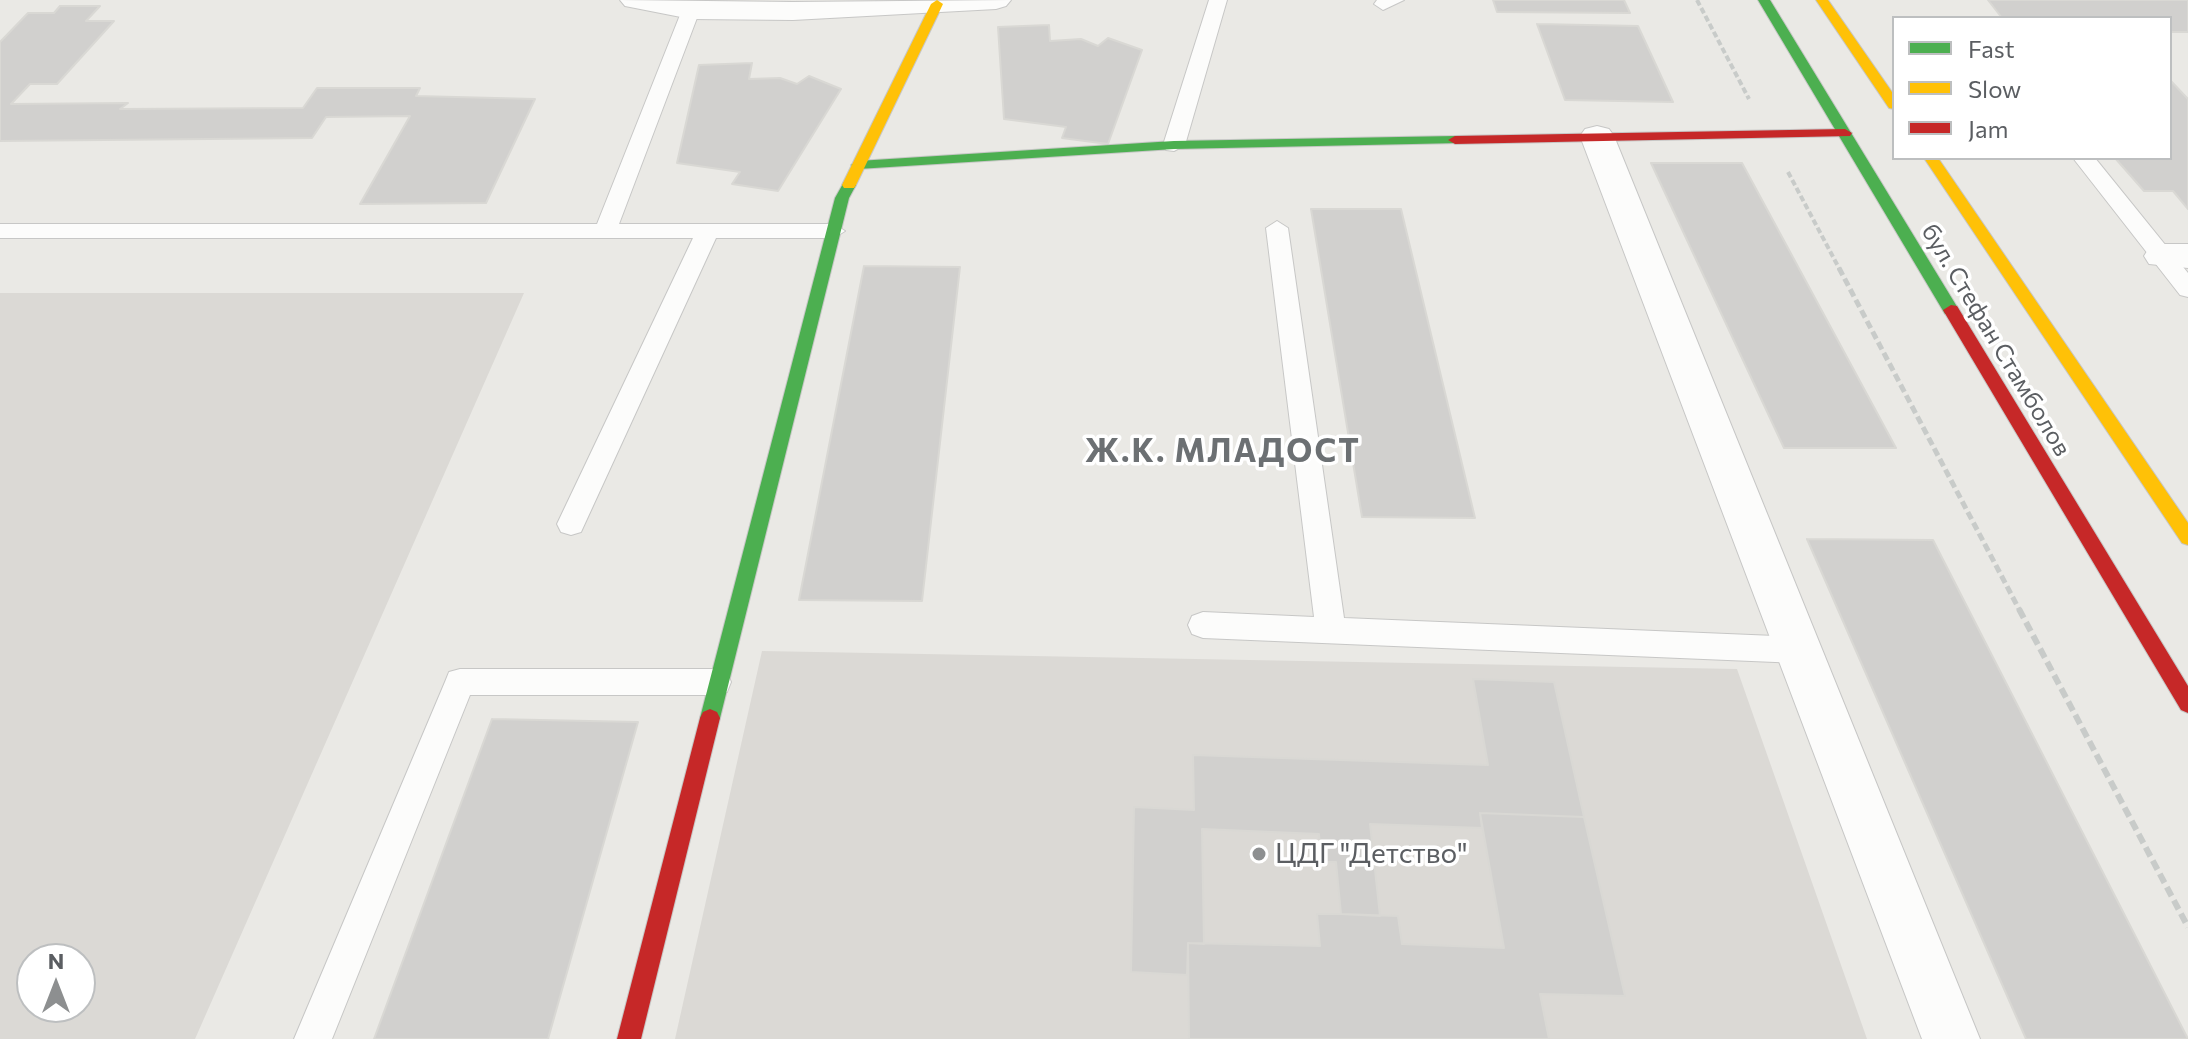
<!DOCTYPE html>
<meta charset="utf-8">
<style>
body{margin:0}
#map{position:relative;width:2188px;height:1039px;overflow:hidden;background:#eae9e5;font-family:Commissioner,sans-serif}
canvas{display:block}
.legend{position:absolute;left:1892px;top:16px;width:280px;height:144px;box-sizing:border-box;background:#fff;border:2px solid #bdbfc0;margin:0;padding:10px 14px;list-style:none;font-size:24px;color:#5b5e62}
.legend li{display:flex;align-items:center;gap:16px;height:40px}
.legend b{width:40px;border:2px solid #bdbfc0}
.north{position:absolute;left:16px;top:943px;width:80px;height:80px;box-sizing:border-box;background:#fff;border:2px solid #bdbfc0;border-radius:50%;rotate:0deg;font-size:22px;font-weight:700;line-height:32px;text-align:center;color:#5b5e62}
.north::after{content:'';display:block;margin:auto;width:28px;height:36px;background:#8d8f90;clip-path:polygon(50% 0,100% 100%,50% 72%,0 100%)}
</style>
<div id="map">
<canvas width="2188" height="1039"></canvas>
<ul class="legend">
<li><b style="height:10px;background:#4caf50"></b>Fast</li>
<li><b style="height:10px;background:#ffc107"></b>Slow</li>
<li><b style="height:10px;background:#c62828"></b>Jam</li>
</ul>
<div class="north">N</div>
</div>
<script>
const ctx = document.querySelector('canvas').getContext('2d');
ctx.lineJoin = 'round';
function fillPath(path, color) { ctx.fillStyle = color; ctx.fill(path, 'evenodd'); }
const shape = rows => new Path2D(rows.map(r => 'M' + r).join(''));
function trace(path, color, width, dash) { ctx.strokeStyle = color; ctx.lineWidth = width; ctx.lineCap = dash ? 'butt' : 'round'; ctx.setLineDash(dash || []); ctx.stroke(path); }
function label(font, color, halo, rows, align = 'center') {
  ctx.font = font + ' Commissioner,sans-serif'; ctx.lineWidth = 7; ctx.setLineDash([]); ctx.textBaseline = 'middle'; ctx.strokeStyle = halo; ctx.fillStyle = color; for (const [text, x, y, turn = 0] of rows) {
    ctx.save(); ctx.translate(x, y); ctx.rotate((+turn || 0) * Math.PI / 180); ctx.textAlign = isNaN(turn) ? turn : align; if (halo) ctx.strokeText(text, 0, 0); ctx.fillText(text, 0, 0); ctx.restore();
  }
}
fillPath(shape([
 [0,293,524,293,195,1039,0,1039],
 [32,959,80,959,80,1007,32,1007],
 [762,651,1737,669,1867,1039,675,1039]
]), '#dbd9d5');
const building = shape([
 [1493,0,1624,0,1630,13,1497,12,1493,0],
 [1988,0,2188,0,2188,32,2170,32,2170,18,2002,18,1988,0],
 [60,6,100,6,86,21,114,21,57,84,30,84,11,104,128,103,120,109,303,108,317,88,420,88,416,96,535,99,486,203,360,204,410,116,326,117,312,138,0,141,0,42,28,13,54,13,60,6],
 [1537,24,1638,26,1673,102,1565,100,1537,24],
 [1049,25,1050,41,1081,39,1098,46,1108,38,1142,50,1108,144,1062,138,1066,127,1004,119,998,27,1049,25],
 [752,63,749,79,780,78,797,84,809,76,841,89,778,191,732,184,740,172,677,163,699,65,752,63],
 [2170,80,2188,99,2188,209,2173,191,2144,191,2115,158,2170,158,2170,80],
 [1651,163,1742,163,1896,448,1784,448,1651,163],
 [1311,209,1401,209,1475,518,1362,517,1311,209],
 [864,266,960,267,922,601,799,600,864,266],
 [1807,539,1933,540,2188,1039,2026,1039,1807,539],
 [1473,679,1554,682,1584,817,1480,813,1482,828,1370,824,1380,916,1341,914,1336,862,1321,862,1319,834,1202,829,1204,944,1188,943,1187,975,1131,972,1134,807,1194,810,1193,755,1488,765,1473,679],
 [492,719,638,722,548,1039,374,1039,492,719],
 [1480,813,1584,817,1625,996,1540,994,1549,1039,1189,1039,1188,943,1320,946,1317,914,1341,914,1398,916,1402,944,1504,948,1480,813]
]);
fillPath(building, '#d1d0ce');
trace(building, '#d9d8d4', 2);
const lane = shape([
 [1209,0,1227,0,1185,145,1174,151,1166,150,1163,145,1209,0],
 [1377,0,1404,0,1383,10,1374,4,1377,0],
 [691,4,700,10,619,224,834,224,845,231,834,238,716,238,581,532,571,535,561,532,557,524,693,238,0,238,0,224,597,224,682,10,691,4],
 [2073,158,2095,158,2188,273,2188,297,2180,295,2073,158],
 [1277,221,1288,228,1344,618,1799,637,1810,641,1814,650,1810,659,1799,663,1203,638,1192,634,1188,625,1192,616,1203,612,1314,617,1266,228,1277,221],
 [460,669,716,669,727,672,731,682,727,692,716,695,470,695,332,1039,294,1039,445,682,449,672,460,669]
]);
const street = shape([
 [620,0,793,2,1011,0,1006,6,996,9,793,20,691,19,625,6,620,0],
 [1597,126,1609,129,1614,136,1980,1039,1922,1039,1580,136,1585,129,1597,126],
 [2162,244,2188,244,2188,268,2149,264,2144,256,2149,248,2162,244]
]);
const fast = shape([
 [1758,0,1770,0,1959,310,1957,314,1945,314,1758,0],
 [1455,136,1460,137,1460,143,1174,149,858,169,851,165,858,161,1174,141,1455,136],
 [849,181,856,185,849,198,720,718,717,724,710,727,703,724,700,718,835,198,844,182,849,181]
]);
const slow = shape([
 [937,0,943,4,856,185,854,188,844,188,842,185,931,4,937,0],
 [1816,0,1828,0,1894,95,1894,109,1889,108,1816,0],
 [1924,158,1938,158,2188,523,2188,545,2182,543,1924,158]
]);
const jam = shape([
 [1845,129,1852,133,1850,136,1455,144,1448,140,1455,136,1845,129],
 [1951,305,1957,306,2188,686,2188,713,2181,710,1943,310,1951,305],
 [710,709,717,712,720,718,641,1039,617,1039,700,718,703,712,710,709]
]);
trace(lane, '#c7c7c6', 2);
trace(street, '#c7c7c6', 2);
trace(fast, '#c7c7c6', 2);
trace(slow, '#c7c7c6', 2);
trace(jam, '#c7c7c6', 2);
trace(shape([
 [1697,0,1749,99],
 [1788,172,1840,270]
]), '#c8cbc9', 4, [6, 3]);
trace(shape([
 [1839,268,2020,611]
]), '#c8cbc9', 5, [8, 4]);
trace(shape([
 [2019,609,2188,927]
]), '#c8cbc9', 6, [10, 5]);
fillPath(lane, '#fcfcfb');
fillPath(street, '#fcfcfb');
fillPath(fast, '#4caf50');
fillPath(slow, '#ffc107');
fillPath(jam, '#c62828');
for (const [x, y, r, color] of [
 [1259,854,8,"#8d8f90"]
]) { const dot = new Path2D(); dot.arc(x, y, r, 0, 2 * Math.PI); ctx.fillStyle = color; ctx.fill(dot); trace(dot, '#fff', 3); }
label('24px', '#5b5e62', '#fff', [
 ["бул. Стефан Стамболов",1996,340,59]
]);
label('28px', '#5b5e62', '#fff', [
 ["ЦДГ \"Детство\"",1275,854]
], 'left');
ctx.letterSpacing = '2px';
label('bold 32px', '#6c7073', '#fff', [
 ["Ж.К. МЛАДОСТ",1223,451]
]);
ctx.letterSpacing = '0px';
</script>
